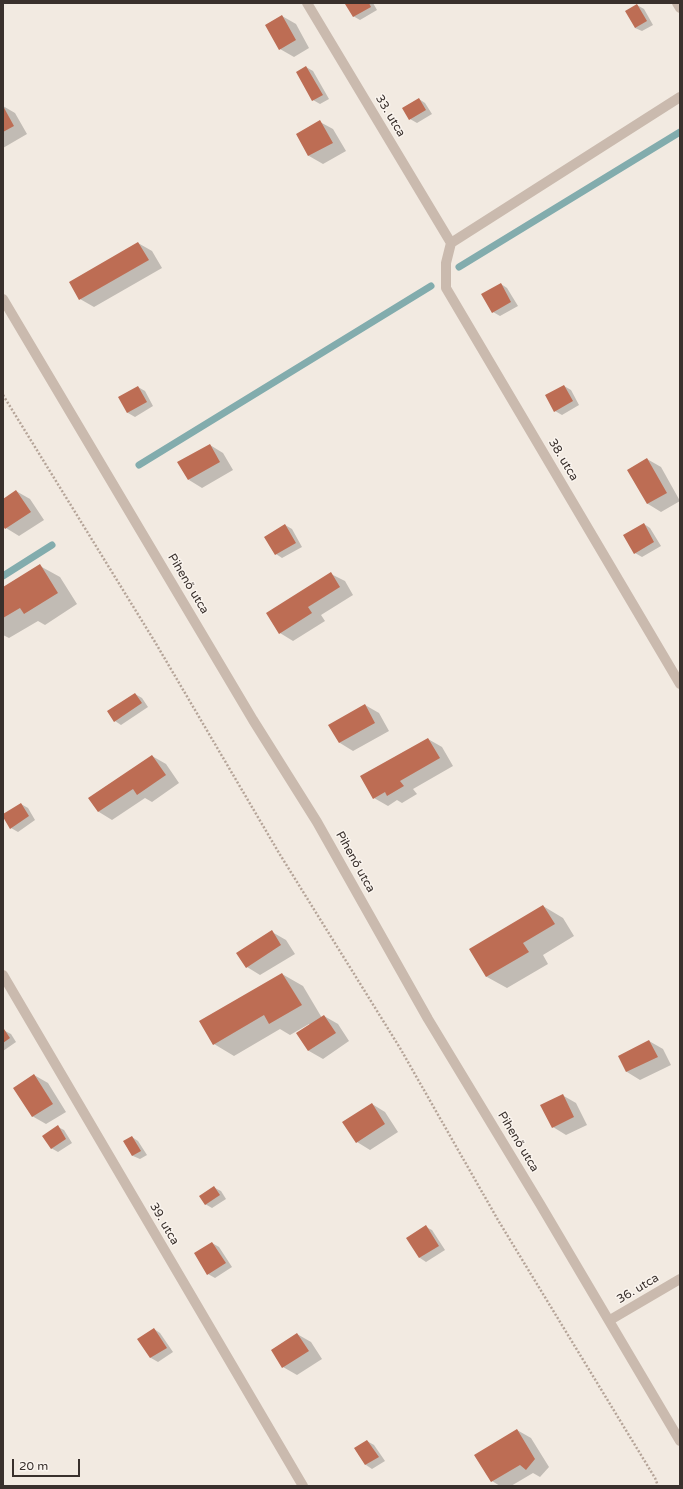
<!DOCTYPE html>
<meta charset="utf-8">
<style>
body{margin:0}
#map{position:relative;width:683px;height:1489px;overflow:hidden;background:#f2eae1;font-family:"Varela Round",sans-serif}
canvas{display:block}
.frame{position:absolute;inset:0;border:4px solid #39302c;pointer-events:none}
.scale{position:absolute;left:12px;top:1459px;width:68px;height:18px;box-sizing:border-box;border:2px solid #39302c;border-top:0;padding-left:5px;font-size:12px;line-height:14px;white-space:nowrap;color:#39302c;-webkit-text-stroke:3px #faf4ee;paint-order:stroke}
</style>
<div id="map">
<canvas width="683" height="1489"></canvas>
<div class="frame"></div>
<div class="scale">20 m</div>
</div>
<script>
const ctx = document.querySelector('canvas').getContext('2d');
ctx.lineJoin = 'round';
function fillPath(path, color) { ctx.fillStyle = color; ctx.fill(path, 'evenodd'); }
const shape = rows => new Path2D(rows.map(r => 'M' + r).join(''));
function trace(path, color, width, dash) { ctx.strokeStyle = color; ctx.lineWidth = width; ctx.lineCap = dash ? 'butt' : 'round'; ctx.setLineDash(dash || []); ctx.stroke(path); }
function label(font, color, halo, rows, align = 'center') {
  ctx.font = font + ' "Varela Round",sans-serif'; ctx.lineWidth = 3; ctx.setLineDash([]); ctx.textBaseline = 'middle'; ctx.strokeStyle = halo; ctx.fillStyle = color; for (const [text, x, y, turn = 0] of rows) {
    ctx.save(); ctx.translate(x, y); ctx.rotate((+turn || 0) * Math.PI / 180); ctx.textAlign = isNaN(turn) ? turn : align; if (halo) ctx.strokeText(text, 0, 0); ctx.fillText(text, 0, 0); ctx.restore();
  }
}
fillPath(shape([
 [348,3,373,3,377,10,360,20,353,16],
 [637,5,644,9,653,25,642,31,635,28],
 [282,16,296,24,309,48,294,57,280,49],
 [306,67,313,71,329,99,320,104,313,100],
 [419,99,425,103,432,114,417,123,410,119],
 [3,106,15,113,27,134,3,148],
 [320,122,333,129,346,151,323,164,309,156,297,135],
 [138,243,152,251,162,268,94,307,80,299],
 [501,284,507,288,518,306,500,316,493,312],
 [564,386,571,390,579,405,562,415,555,411],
 [138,387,145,391,153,406,135,417,128,413,119,397],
 [210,445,223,453,233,470,202,488,189,480],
 [647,459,661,467,680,501,661,512,648,504,628,470],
 [16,491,30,499,44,520,19,536,6,528,3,524,3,500],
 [644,524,650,528,661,546,642,557,635,553],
 [285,525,292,529,302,547,282,558,276,554],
 [40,566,60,577,77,604,45,625,38,621,9,638,3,635,3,589],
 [331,574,345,581,353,595,321,615,325,621,293,641,280,633],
 [135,694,142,698,148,707,121,725,115,721],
 [365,705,379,713,389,731,353,751,340,743,330,725],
 [428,739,442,747,453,766,413,789,417,794,402,803,397,800,388,806,374,798],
 [152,756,166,764,179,783,152,802,145,798,112,820,99,812,89,798],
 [21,804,28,808,35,820,18,832,11,828],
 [543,906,563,918,574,936,543,955,548,964,507,988,487,977,470,950],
 [272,932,286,940,295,954,260,975,247,967],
 [282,974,303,986,322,1018,324,1016,338,1024,349,1041,323,1059,309,1051,298,1033,310,1025,309,1024,290,1035,280,1029,234,1056,214,1044],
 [3,1030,11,1034,16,1042,3,1051],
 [649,1041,663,1049,671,1065,640,1080,627,1072,619,1056],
 [34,1075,48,1083,66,1112,46,1124,32,1116],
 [562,1095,576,1103,587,1125,566,1135,553,1127],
 [372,1104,385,1112,398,1132,370,1150,357,1142],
 [58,1127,64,1130,72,1143,58,1152,51,1148],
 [132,1137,138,1141,147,1155,140,1159,133,1156,124,1142],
 [215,1188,221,1191,226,1199,212,1208,205,1204],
 [426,1227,432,1230,445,1250,426,1262,420,1258,408,1238],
 [212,1243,219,1247,232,1267,215,1278,208,1274],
 [154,1329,160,1333,173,1352,158,1362,151,1358,139,1339],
 [297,1334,311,1342,322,1359,297,1375,283,1367,272,1350],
 [517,1430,531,1438,549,1467,540,1477,533,1473,511,1486,500,1486,492,1481],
 [367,1441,374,1445,385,1461,372,1469,366,1465,355,1449]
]), '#0003');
trace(shape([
 [459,267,680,132],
 [139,465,431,286],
 [3,576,52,545]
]), '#82acad', 7);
fillPath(shape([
 [346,3,369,3,371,7,353,17,345,4],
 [637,4,647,21,635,28,625,11],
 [282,15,296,40,279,50,265,25],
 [306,66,323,95,312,101,296,72],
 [419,98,426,110,409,120,402,108],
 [3,106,14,126,3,132],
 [320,120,333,143,308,156,296,134],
 [138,242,149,260,79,300,69,282],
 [501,283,511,302,492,313,481,294],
 [564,385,573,401,554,412,545,395],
 [138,386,147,402,127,413,118,397],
 [210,444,220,462,188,480,177,462],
 [647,458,667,493,647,504,627,470],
 [16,490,31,512,5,529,3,526,3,499],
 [644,523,654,542,634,554,623,535],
 [285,524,296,543,275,555,264,537],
 [40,564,58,593,24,614,20,608,3,618,3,587],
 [331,572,340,587,308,607,312,613,279,634,266,613],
 [135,693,142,703,114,722,107,711],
 [365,704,375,723,339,743,328,725],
 [428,738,440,758,400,781,404,786,387,796,385,792,373,799,360,776],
 [152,755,166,775,137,795,133,789,98,812,88,798],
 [21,803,29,816,10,829,3,817,3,814],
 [543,905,555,924,523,943,529,952,486,977,469,949],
 [272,930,281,945,246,968,236,953],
 [282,973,302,1005,269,1024,264,1015,213,1045,199,1021],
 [324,1015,336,1033,308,1051,296,1033],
 [3,1029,4,1029,10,1038,3,1043],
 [649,1040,658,1057,626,1072,618,1056],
 [34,1074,53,1104,32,1117,13,1088],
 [563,1094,574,1117,552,1128,540,1105],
 [372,1103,385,1124,356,1143,342,1122],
 [58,1125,66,1139,51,1149,42,1136],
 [132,1136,141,1151,132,1156,123,1141],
 [214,1186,220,1195,205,1205,199,1196],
 [426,1225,439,1246,419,1258,406,1238],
 [212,1242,226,1263,207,1275,194,1253],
 [154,1328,167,1348,150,1358,137,1339],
 [297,1333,309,1351,282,1368,271,1350],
 [517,1429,535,1459,526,1470,520,1465,491,1482,474,1455],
 [367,1440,379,1457,365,1465,354,1448]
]), '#bd6d54');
trace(shape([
 [3,395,155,642,279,853,400,1048,498,1220,655,1478,658,1486]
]), '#b5a498', 2.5, [2, 2]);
trace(shape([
 [307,3,451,243],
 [677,3,680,8],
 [451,243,446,263,446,288,680,684],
 [451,243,680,97],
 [3,299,253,720,317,822,428,1019,540,1204,680,1441],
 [3,975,303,1486],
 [610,1320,680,1279]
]), '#cabaae', 10);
label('12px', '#39302c', '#faf4ee', [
 ["33. utca",390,116,59],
 ["38. utca",563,460,59],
 ["Pihenő utca",188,584,59],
 ["Pihenő utca",355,862,61],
 ["Pihenő utca",518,1142,59],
 ["39. utca",164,1224,60],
 ["36. utca",638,1289,-31]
]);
</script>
